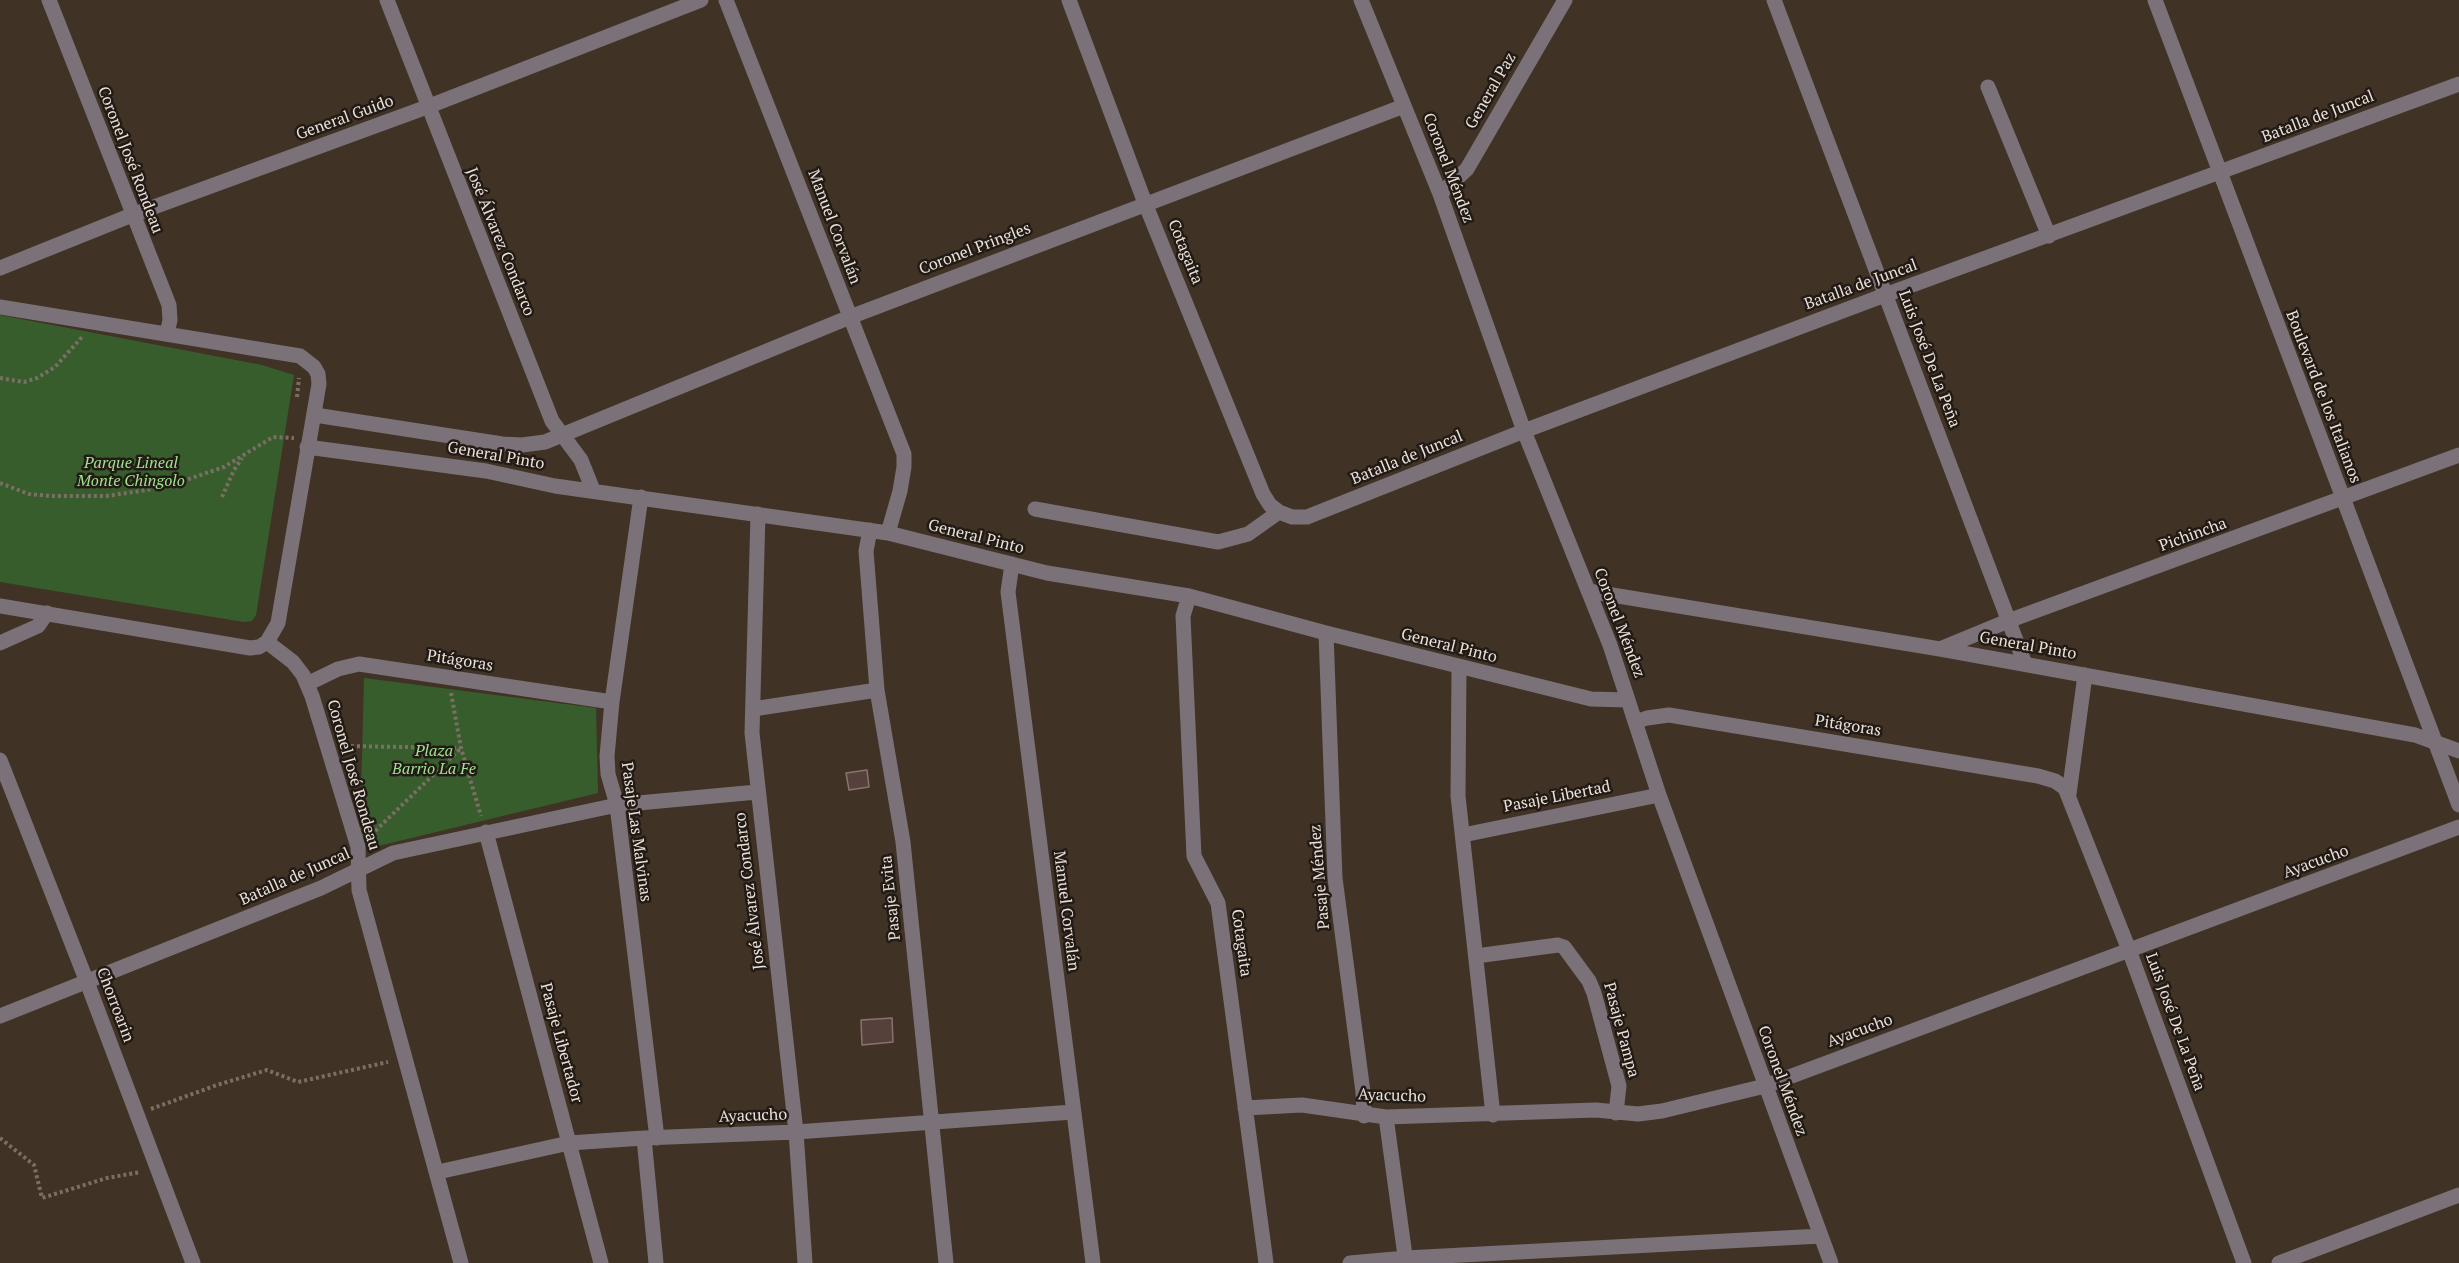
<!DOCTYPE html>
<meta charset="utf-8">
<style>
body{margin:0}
canvas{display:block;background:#403225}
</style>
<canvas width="2459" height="1263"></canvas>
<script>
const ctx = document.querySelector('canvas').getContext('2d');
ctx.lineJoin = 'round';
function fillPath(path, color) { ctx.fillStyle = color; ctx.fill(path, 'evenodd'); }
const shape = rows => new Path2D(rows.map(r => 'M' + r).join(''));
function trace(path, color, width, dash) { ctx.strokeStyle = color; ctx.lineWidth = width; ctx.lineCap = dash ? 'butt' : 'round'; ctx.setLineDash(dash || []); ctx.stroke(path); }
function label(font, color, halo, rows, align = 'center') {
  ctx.font = font + ' "PT Serif",serif'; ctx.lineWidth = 5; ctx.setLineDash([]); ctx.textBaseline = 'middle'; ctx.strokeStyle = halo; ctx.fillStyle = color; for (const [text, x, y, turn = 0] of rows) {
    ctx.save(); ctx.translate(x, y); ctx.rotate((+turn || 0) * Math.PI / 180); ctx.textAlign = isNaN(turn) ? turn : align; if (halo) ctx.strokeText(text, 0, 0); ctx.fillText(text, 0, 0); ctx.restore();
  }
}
fillPath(shape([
 [0,315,262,365,294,375,256,615,252,621,244,622,0,582],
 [364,678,596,708,598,793,374,847,360,836]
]), '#375d2d');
const building = shape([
 [867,770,869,787,849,790,846,773,867,770],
 [892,1018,893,1042,862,1045,861,1020,892,1018]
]);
fillPath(building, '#55403c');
trace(building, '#8a736e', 1.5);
trace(shape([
 [0,378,24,382,37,378,55,367,82,337],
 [297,397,299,378],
 [0,483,29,494,52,496,106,496,147,490,174,484,224,467,273,437,294,438],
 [222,497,234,470,242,458],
 [451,693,461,748,481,816],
 [345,746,460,748],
 [371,835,461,748],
 [151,1109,217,1085,267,1070,298,1082,388,1062],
 [0,1138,34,1165,42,1198,107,1178,141,1172]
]), '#7b6f64', 4, [3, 3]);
trace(shape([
 [49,0,169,305,170,320,167,334],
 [387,0,552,421,581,460,593,490],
 [726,0,904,454,904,467,900,491,888,533],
 [1069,0,1145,203,1263,494,1270,505,1279,512,1292,517,1307,517,1524,431,1885,295,2459,84],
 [1361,0,1440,194,1524,431,1610,645,1659,795,1831,1263],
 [1774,0,2025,664],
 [2155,0,2459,805],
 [1988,87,2049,236],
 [1440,194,1467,169,1565,0],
 [0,268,132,215,427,107,701,0],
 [0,307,300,356,314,367,318,374,319,384,278,623,267,642,259,647,250,648,0,606],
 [315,415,502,444,522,445,545,442,850,317,1404,106],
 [307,447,486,471,555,486,888,533,1047,573,1189,596,1326,633,1591,699,1628,700],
 [641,497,612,702,607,756,608,774,617,805,657,1138],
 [1035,509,1218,542,1248,534,1279,512],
 [758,514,752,733,796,1132,805,1263],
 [870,530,866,551,877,690,903,842,946,1263],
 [1012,564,1008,592,1093,1263],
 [1588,591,1940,649,2415,735,2459,751],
 [1189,596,1183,616,1194,856,1218,903,1266,1263],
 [1326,633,1335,878,1363,1092,1364,1116],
 [267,642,293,662,303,675,312,696,358,847,359,890,461,1263],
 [0,643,38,626,47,613],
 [1940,649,2008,621,2459,455],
 [1459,667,1458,796,1493,1115],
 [307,684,338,669,359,664,612,702],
 [753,709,877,690],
 [1635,722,1647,718,1669,715,2038,776,2055,781,2065,788,2129,950,2244,1263],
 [0,760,87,982,193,1263],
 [2069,794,2085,675],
 [486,832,601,1263],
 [1463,835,1659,795],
 [1476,956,1558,945,1564,947,1589,981,1594,993,1619,1086,1616,1113],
 [0,1016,321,888,393,853,617,805,757,792],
 [1245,1108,1302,1105,1386,1117,1596,1110,1638,1114,1662,1111,1765,1086,2459,827],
 [1386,1117,1406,1263],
 [644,1138,656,1263],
 [438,1172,569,1143,644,1138,796,1132,1073,1112],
 [1350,1263,1406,1258,1821,1236],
 [2279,1263,2459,1195]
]), '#7a7278', 15);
label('16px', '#eae1d9', '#221b15', [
 ["General Paz",1491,91,-60],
 ["Batalla de Juncal",2318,117,-21],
 ["General Guido",345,118,-20],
 ["Coronel José Rondeau",130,160,69],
 ["Coronel Méndez",1448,168,69],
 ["Manuel Corvalán",834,227,69],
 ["José Álvarez Condarco",500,242,68],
 ["Coronel Pringles",975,249,-21],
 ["Cotagaita",1185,252,68],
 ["Batalla de Juncal",1861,285,-20],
 ["Luis José De La Peña",1929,359,69],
 ["Boulevard de los Italianos",2323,397,69],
 ["General Pinto",496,456,10],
 ["Batalla de Juncal",1407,458,-22],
 ["Pichincha",2193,535,-20],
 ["General Pinto",976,537,14],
 ["Coronel Méndez",1619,623,69],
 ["General Pinto",1449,646,14],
 ["General Pinto",2028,646,10],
 ["Pitágoras",460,661,9],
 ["Pitágoras",1848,726,9],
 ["Coronel José Rondeau",353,775,74],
 ["Pasaje Libertad",1557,797,-11],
 ["Pasaje Las Malvinas",636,832,82],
 ["Ayacucho",2316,862,-20],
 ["Batalla de Juncal",295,877,-24],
 ["Pasaje Méndez",1320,877,-95],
 ["José Álvarez Condarco",750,891,-97],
 ["Pasaje Evita",891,898,-96],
 ["Manuel Corvalán",1066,911,83],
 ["Cotagaita",1241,943,82],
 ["Chorroarin",115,1005,69],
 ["Luis José De La Peña",2175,1022,70],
 ["Pasaje Pampa",1621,1030,75],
 ["Ayacucho",1860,1031,-20],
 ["Pasaje Libertador",561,1043,75],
 ["Coronel Méndez",1782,1081,70],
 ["Ayacucho",1392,1096,2],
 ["Ayacucho",753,1116,-2]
]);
label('italic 16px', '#9fe38e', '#221b15', [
 ["Parque Lineal",131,463],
 ["Monte Chingolo",131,481],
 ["Plaza",434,751],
 ["Barrio La Fe",434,769]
]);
</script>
